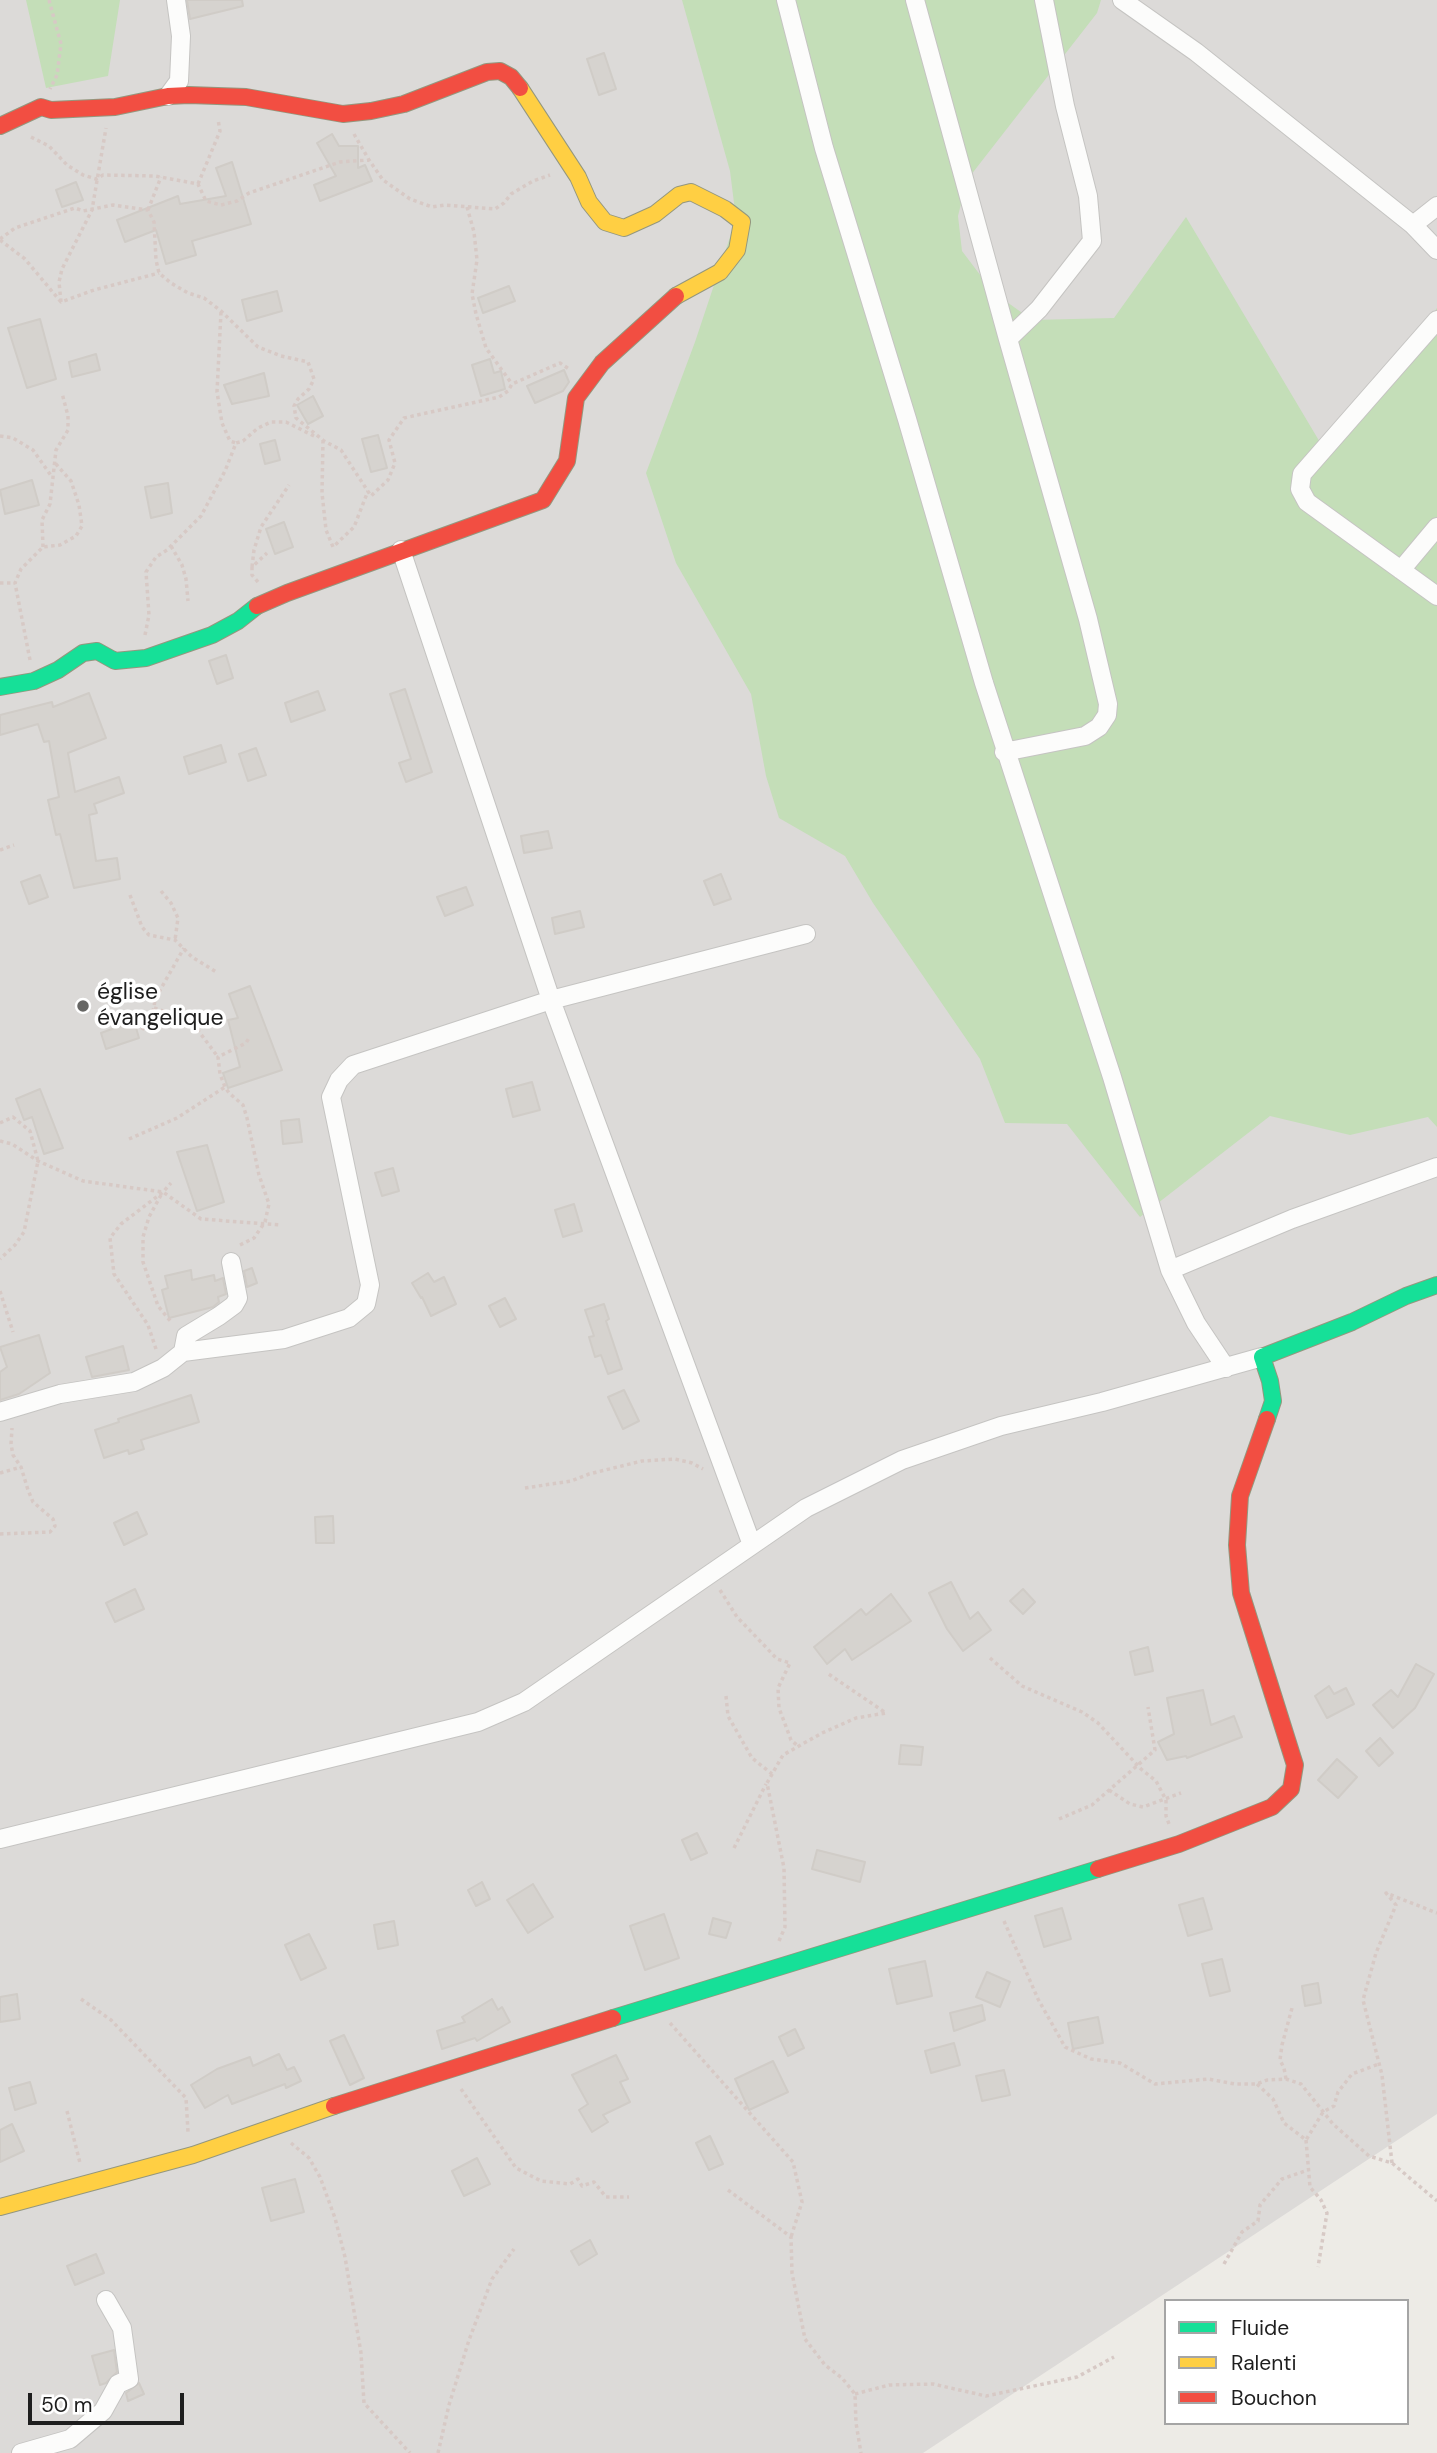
<!DOCTYPE html>
<meta charset="utf-8">
<style>
body{margin:0}
#map{position:relative;width:1437px;height:2453px;overflow:hidden;background:#edebe6;font-family:"DM Sans",sans-serif}
canvas{display:block}
.legend{position:absolute;left:1164px;top:2299px;width:245px;height:126px;box-sizing:border-box;background:#fff;border:2px solid #a5a5a5;margin:0;padding:9px 12px;list-style:none;font-size:21px;color:#1e1e1e}
.legend li{display:flex;align-items:center;gap:14px;height:35px}
.legend b{width:35px;border:2px solid #a5a5a5}
.scale{position:absolute;left:28px;top:2393px;width:156px;height:32px;box-sizing:border-box;border:4px solid #1e1e1e;border-top:0;padding-left:9px;font-size:21px;line-height:24px;white-space:nowrap;color:#1e1e1e;-webkit-text-stroke:5px #fff;paint-order:stroke}
</style>
<div id="map">
<canvas width="1437" height="2453"></canvas>
<ul class="legend">
<li><b style="height:9px;background:#16e098"></b>Fluide</li>
<li><b style="height:9px;background:#ffcf43"></b>Ralenti</li>
<li><b style="height:9px;background:#f24e42"></b>Bouchon</li>
</ul>
<div class="scale">50 m</div>
</div>
<script>
const ctx = document.querySelector('canvas').getContext('2d');
ctx.lineJoin = 'round';
function fillPath(path, color) { ctx.fillStyle = color; ctx.fill(path, 'evenodd'); }
const shape = rows => new Path2D(rows.map(r => 'M' + r).join(''));
function trace(path, color, width, dash) { ctx.strokeStyle = color; ctx.lineWidth = width; ctx.lineCap = dash ? 'butt' : 'round'; ctx.setLineDash(dash || []); ctx.stroke(path); }
function label(font, color, halo, rows, align = 'center') {
  ctx.font = font + ' "DM Sans",sans-serif'; ctx.lineWidth = 7; ctx.setLineDash([]); ctx.textBaseline = 'middle'; ctx.strokeStyle = halo; ctx.fillStyle = color; for (const [text, x, y, turn = 0] of rows) {
    ctx.save(); ctx.translate(x, y); ctx.rotate((+turn || 0) * Math.PI / 180); ctx.textAlign = isNaN(turn) ? turn : align; if (halo) ctx.strokeText(text, 0, 0); ctx.fillText(text, 0, 0); ctx.restore();
  }
}
fillPath(shape([
 [0,0,1437,0,1437,2114,923,2453,0,2453]
]), '#dcdad8');
fillPath(shape([
 [26,0,120,0,108,76,46,88],
 [682,0,1101,0,1097,13,967,180,958,216,962,251,993,292,1032,320,1114,318,1186,217,1321,444,1382,390,1437,308,1437,1127,1428,1117,1350,1135,1270,1116,1140,1217,1067,1124,1005,1123,980,1059,873,903,845,856,779,818,766,776,751,694,676,563,646,473,695,342,736,219,730,171]
]), '#c4deb8');
const building = shape([
 [187,0,242,0,243,6,190,19,187,0],
 [604,53,616,89,599,95,587,59,604,53],
 [332,134,339,146,358,146,358,168,365,165,372,181,320,201,314,185,336,176,317,143,332,134],
 [232,162,251,224,192,241,196,255,166,264,156,230,125,242,117,220,178,196,180,204,226,196,216,168,232,162],
 [76,182,83,200,62,207,56,190,76,182],
 [509,286,515,301,483,313,478,298,509,286],
 [277,291,282,311,247,321,242,300,277,291],
 [40,319,56,379,27,388,8,328,40,319],
 [96,354,100,370,72,377,69,362,96,354],
 [490,359,494,373,501,371,505,389,481,396,472,365,490,359],
 [564,370,569,382,563,391,535,403,527,386,564,370],
 [264,373,269,396,232,404,224,385,264,373],
 [313,396,323,416,308,424,297,405,313,396],
 [378,435,387,468,371,472,362,439,378,435],
 [275,440,280,460,265,464,260,444,275,440],
 [32,480,39,505,5,514,0,490,32,480],
 [168,483,172,513,151,518,145,487,168,483],
 [284,522,293,547,275,554,266,529,284,522],
 [226,655,233,678,217,684,209,661,226,655],
 [405,689,432,772,406,782,399,763,411,759,390,694,405,689],
 [318,691,325,710,291,722,285,703,318,691],
 [89,693,106,738,68,753,75,792,119,777,124,793,94,804,97,813,89,815,96,861,117,858,120,879,74,888,60,834,56,835,48,800,59,797,49,741,44,742,38,724,0,735,0,715,52,702,53,707,89,693],
 [221,745,226,762,189,774,184,757,221,745],
 [256,748,266,775,248,781,239,754,256,748],
 [548,831,552,848,524,853,521,836,548,831],
 [721,874,731,899,714,905,704,881,721,874],
 [40,875,48,897,29,904,21,882,40,875],
 [466,887,473,905,445,916,437,897,466,887],
 [580,911,584,927,555,934,552,918,580,911],
 [250,986,282,1070,228,1088,223,1073,240,1067,228,1020,238,1018,229,994,250,986],
 [134,1021,139,1038,106,1049,101,1033,134,1021],
 [532,1082,540,1110,513,1117,506,1089,532,1082],
 [40,1089,63,1148,44,1154,32,1117,24,1120,16,1099,40,1089],
 [299,1119,302,1142,283,1144,281,1121,299,1119],
 [207,1145,224,1202,197,1211,177,1152,207,1145],
 [393,1168,399,1191,382,1196,375,1173,393,1168],
 [574,1204,582,1231,563,1237,555,1210,574,1204],
 [252,1268,257,1283,247,1287,244,1271,252,1268],
 [191,1270,192,1280,214,1275,215,1281,223,1278,226,1294,218,1297,219,1302,213,1307,169,1318,162,1290,168,1288,165,1276,191,1270],
 [428,1273,434,1282,444,1277,456,1304,431,1316,422,1297,421,1298,412,1283,428,1273],
 [505,1298,516,1319,500,1327,489,1306,505,1298],
 [604,1304,609,1319,606,1321,622,1369,608,1374,601,1355,595,1357,589,1337,594,1336,585,1310,604,1304],
 [39,1335,50,1373,19,1394,0,1400,0,1372,7,1367,0,1347,39,1335],
 [123,1346,129,1370,92,1377,86,1357,123,1346],
 [624,1390,639,1421,623,1429,608,1397,624,1390],
 [191,1395,199,1422,141,1440,144,1449,129,1454,128,1450,104,1458,95,1430,119,1422,118,1419,191,1395],
 [137,1512,147,1534,124,1545,114,1523,137,1512],
 [333,1516,334,1543,316,1543,315,1517,333,1516],
 [951,1582,970,1619,978,1612,991,1630,963,1651,947,1629,929,1593,951,1582],
 [135,1589,144,1609,115,1622,106,1603,135,1589],
 [1023,1589,1035,1602,1023,1614,1010,1601,1023,1589],
 [891,1594,911,1621,852,1660,845,1649,827,1664,814,1647,861,1609,866,1615,891,1594],
 [1148,1647,1153,1671,1135,1675,1130,1652,1148,1647],
 [1416,1664,1434,1674,1415,1708,1393,1728,1373,1705,1391,1690,1398,1697,1416,1664],
 [1329,1686,1334,1694,1346,1688,1354,1704,1327,1718,1315,1696,1329,1686],
 [1203,1690,1211,1725,1234,1716,1242,1737,1187,1758,1186,1756,1167,1760,1158,1742,1174,1734,1167,1698,1203,1690],
 [1380,1738,1393,1753,1379,1766,1366,1751,1380,1738],
 [901,1745,923,1747,921,1765,899,1764,901,1745],
 [1337,1759,1357,1777,1338,1798,1318,1780,1337,1759],
 [697,1833,707,1853,691,1860,682,1840,697,1833],
 [817,1850,865,1862,860,1882,812,1869,817,1850],
 [482,1882,490,1899,476,1906,468,1890,482,1882],
 [533,1884,553,1917,528,1933,507,1900,533,1884],
 [1203,1898,1212,1929,1188,1936,1179,1905,1203,1898],
 [1062,1908,1071,1939,1044,1947,1035,1916,1062,1908],
 [664,1914,679,1958,645,1970,630,1926,664,1914],
 [713,1918,731,1923,726,1938,709,1934,713,1918],
 [394,1921,398,1945,378,1949,374,1925,394,1921],
 [309,1934,326,1968,301,1980,285,1945,309,1934],
 [1222,1959,1230,1991,1210,1996,1202,1964,1222,1959],
 [925,1961,932,1996,897,2004,889,1969,925,1961],
 [987,1972,1010,1982,1000,2007,976,1997,987,1972],
 [1318,1983,1321,2003,1305,2006,1302,1986,1318,1983],
 [17,1994,20,2019,0,2022,0,1997,17,1994],
 [492,1999,498,2010,502,2007,510,2022,477,2041,475,2038,442,2049,437,2031,465,2022,462,2017,492,1999],
 [982,2005,985,2020,954,2031,950,2013,982,2005],
 [1098,2017,1103,2043,1073,2049,1068,2023,1098,2017],
 [795,2029,804,2048,788,2056,779,2037,795,2029],
 [344,2035,364,2078,350,2085,330,2041,344,2035],
 [954,2043,960,2065,931,2073,925,2051,954,2043],
 [279,2054,287,2070,294,2067,301,2081,286,2088,285,2084,232,2104,228,2095,205,2108,191,2085,217,2069,250,2057,253,2066,279,2054],
 [616,2055,628,2079,620,2082,630,2102,603,2115,608,2122,592,2132,579,2110,588,2104,572,2075,616,2055],
 [773,2061,788,2092,749,2110,735,2079,773,2061],
 [1004,2070,1010,2095,982,2101,976,2076,1004,2070],
 [30,2082,36,2103,15,2110,9,2088,30,2082],
 [12,2124,24,2151,0,2162,0,2130,12,2124],
 [710,2136,723,2164,709,2170,696,2143,710,2136],
 [477,2158,490,2184,464,2196,452,2171,477,2158],
 [295,2179,304,2212,271,2221,262,2188,295,2179],
 [590,2240,597,2254,579,2265,571,2251,590,2240],
 [96,2254,104,2273,75,2285,67,2266,96,2254],
 [114,2350,117,2372,106,2383,100,2385,92,2356,114,2350],
 [139,2383,144,2394,128,2401,126,2393,139,2383]
]);
fillPath(building, '#d6d3cf');
trace(building, '#d0ccc7', 2);
const street = shape([
 [786,0,824,148,907,419,984,683,1112,1077,1170,1270,1196,1323,1226,1368],
 [915,0,1008,339],
 [1122,0,1196,52,1413,225,1437,206],
 [168,96,179,81,181,36,176,0],
 [1413,225,1437,250],
 [1437,320,1302,474,1300,489,1307,502,1437,596],
 [401,550,551,1000,752,1545],
 [1401,570,1437,527],
 [1004,752,1085,736,1099,727,1107,715,1108,704,1088,619,1008,339,1039,309,1092,241,1088,196,1065,106,1044,0],
 [1170,1270,1292,1219,1437,1167],
 [183,1352,186,1336,219,1316,234,1305,238,1298,231,1262],
 [0,1412,60,1394,134,1382,163,1368,183,1352,284,1339,349,1318,366,1304,370,1285,331,1097,339,1080,353,1065,551,1000,806,934],
 [0,1839,478,1722,524,1702,806,1508,902,1460,1001,1426,1102,1402,1262,1357],
 [21,2453,70,2439,103,2411,118,2384,129,2379,122,2328,106,2300]
]);
const fast = shape([
 [0,687,34,681,58,670,83,653,97,651,115,661,146,658,212,635,238,621,257,606],
 [1267,1419,1273,1401,1270,1381,1262,1357,1352,1322,1406,1296,1437,1285],
 [613,2018,1098,1869]
]);
const slow = shape([
 [520,88,578,177,589,202,605,222,624,228,655,214,679,195,691,192,725,209,742,222,737,250,720,272,676,296],
 [0,2207,193,2155,334,2106]
]);
const jam = shape([
 [0,126,41,107,51,110,115,107,168,96,189,95,246,97,343,114,371,111,404,104,487,72,500,71,511,77,520,88],
 [257,606,287,593,543,500,567,461,576,398,602,363,676,296],
 [1098,1869,1179,1844,1272,1807,1291,1789,1295,1765,1241,1593,1237,1545,1240,1496,1267,1419],
 [334,2106,613,2018]
]);
trace(street, '#c5c4c2', 20);
trace(fast, '#94977e', 18);
trace(slow, '#94977e', 18);
trace(jam, '#94977e', 18);
trace(shape([
 [49,0,61,44,57,75,50,89],
 [354,134,369,160,383,180,410,199,432,207,445,205,495,209,504,203,511,194,533,181,550,175],
 [31,137,49,146,67,165,83,175,96,179,103,175,155,176,198,184,206,201,221,205,237,201,249,193,340,162,369,160],
 [198,184,220,131,218,119],
 [467,207,474,232,477,260,472,294,476,314,486,348,512,384],
 [148,210,161,177],
 [0,239,15,228,75,208,83,211,113,205,148,210,154,222,156,260,159,273,171,283,188,293,204,298,221,311,258,347,281,356,308,362,314,379,309,389,298,399,294,406,296,418,324,441,341,450,371,496,388,480,395,463,389,440,404,418,499,397,508,391,512,384,560,363,569,369],
 [0,240,25,259,61,302,94,290,159,273],
 [61,302,59,282,62,269,92,210,106,128],
 [221,312,217,392,222,423,230,441,236,443],
 [0,436,13,438,33,450,52,477],
 [323,440,322,493,326,530,333,547,354,527,368,491],
 [171,546,182,565,186,579,188,601],
 [43,547,42,520,50,504,56,450,68,430,68,416,62,393],
 [252,567,254,550,261,527,289,485],
 [258,582,252,575,252,567,267,553],
 [0,583,15,583],
 [145,635,149,615,146,572,156,557,167,550,201,516,225,471,236,443,243,441,258,428,271,422,286,422,316,437],
 [30,660,15,583,21,569,43,547,60,545,76,536,82,526,79,505,71,481,55,463],
 [0,850,14,845],
 [161,891,171,903,178,918,175,940],
 [130,895,142,927,149,935,175,940,192,957,218,973],
 [154,1008,180,1016,197,1029,218,1057],
 [142,1030,154,1008,155,999,184,948],
 [0,1123,13,1117,30,1131,38,1161,24,1232,15,1245,0,1259],
 [129,1139,177,1118,225,1087],
 [0,1141,12,1144,38,1161,83,1181,163,1192,201,1219,280,1225],
 [161,1195,149,1217,143,1237,143,1262,158,1306,172,1323],
 [240,1245,254,1238,265,1222,269,1204,259,1175,247,1118,243,1105,229,1093,225,1087,220,1074,218,1057,246,1043,249,1038],
 [0,1291,13,1332],
 [156,1349,148,1325,114,1274,110,1238,121,1224,163,1192,171,1183],
 [0,1473,21,1467],
 [525,1488,571,1481,589,1474,642,1461,675,1459,692,1463,703,1469],
 [0,1534,50,1532,55,1526,53,1519,33,1502,28,1490,21,1467,13,1455,11,1444,12,1428],
 [720,1590,737,1617,761,1642,777,1659,790,1663,778,1688,779,1708,791,1740,798,1746],
 [990,1658,1022,1686,1082,1712,1098,1723,1141,1769,1156,1781,1166,1800,1166,1816,1169,1824],
 [726,1696,728,1716,752,1758,772,1774],
 [1109,1790,1130,1804,1143,1807,1181,1793],
 [1059,1819,1092,1805,1155,1750,1148,1707],
 [734,1848,766,1784],
 [1004,1921,1038,1999,1065,2047,1091,2059,1120,2063,1155,2084,1208,2079,1235,2084,1257,2084,1267,2080,1286,2079,1301,2084,1333,2124,1369,2156,1392,2163,1437,2201],
 [779,1941,785,1927,784,1868,767,1783,783,1755,822,1733,856,1718,886,1713,827,1673],
 [81,1999,111,2020,186,2098,188,2132],
 [670,2023,793,2162,802,2202,791,2237],
 [1286,2079,1284,2068,1280,2060,1282,2045,1292,2008],
 [1257,2084,1273,2099,1284,2123,1306,2140,1323,2112,1334,2106,1338,2092,1352,2074,1379,2064],
 [461,2089,516,2168,541,2181,570,2184,578,2179,582,2186,594,2182,606,2197,629,2197],
 [67,2111,80,2163],
 [1306,2140,1310,2187,1321,2200,1327,2213,1318,2267],
 [291,2143,309,2158,320,2177,335,2218,345,2257,361,2353,364,2403,410,2453],
 [1392,2163,1382,2075,1363,2000,1376,1953,1396,1905,1386,1893,1437,1913],
 [728,2190,791,2237,792,2273,805,2339,825,2365,842,2378,855,2394,856,2423,861,2453],
 [1224,2264,1242,2232,1258,2221,1260,2205,1282,2179,1308,2170],
 [855,2394,889,2385,933,2384,986,2396,1077,2377,1114,2357],
 [438,2453,449,2405,469,2340,492,2279,514,2249]
]), '#d7c9c5', 3.5, [3.5, 3.5]);
trace(street, '#fcfcfb', 18);
trace(fast, '#16e098', 16);
trace(slow, '#ffcf43', 16);
trace(jam, '#f24e42', 16);
for (const [x, y, r, color] of [
 [83,1006,7,"#666664"]
]) { const dot = new Path2D(); dot.arc(x, y, r, 0, 2 * Math.PI); ctx.fillStyle = color; ctx.fill(dot); trace(dot, '#fff', 2.5); }
label('23px', '#1e1e1e', '#fff', [
 ["église",97,993],
 ["évangelique",97,1019]
], 'left');
</script>
